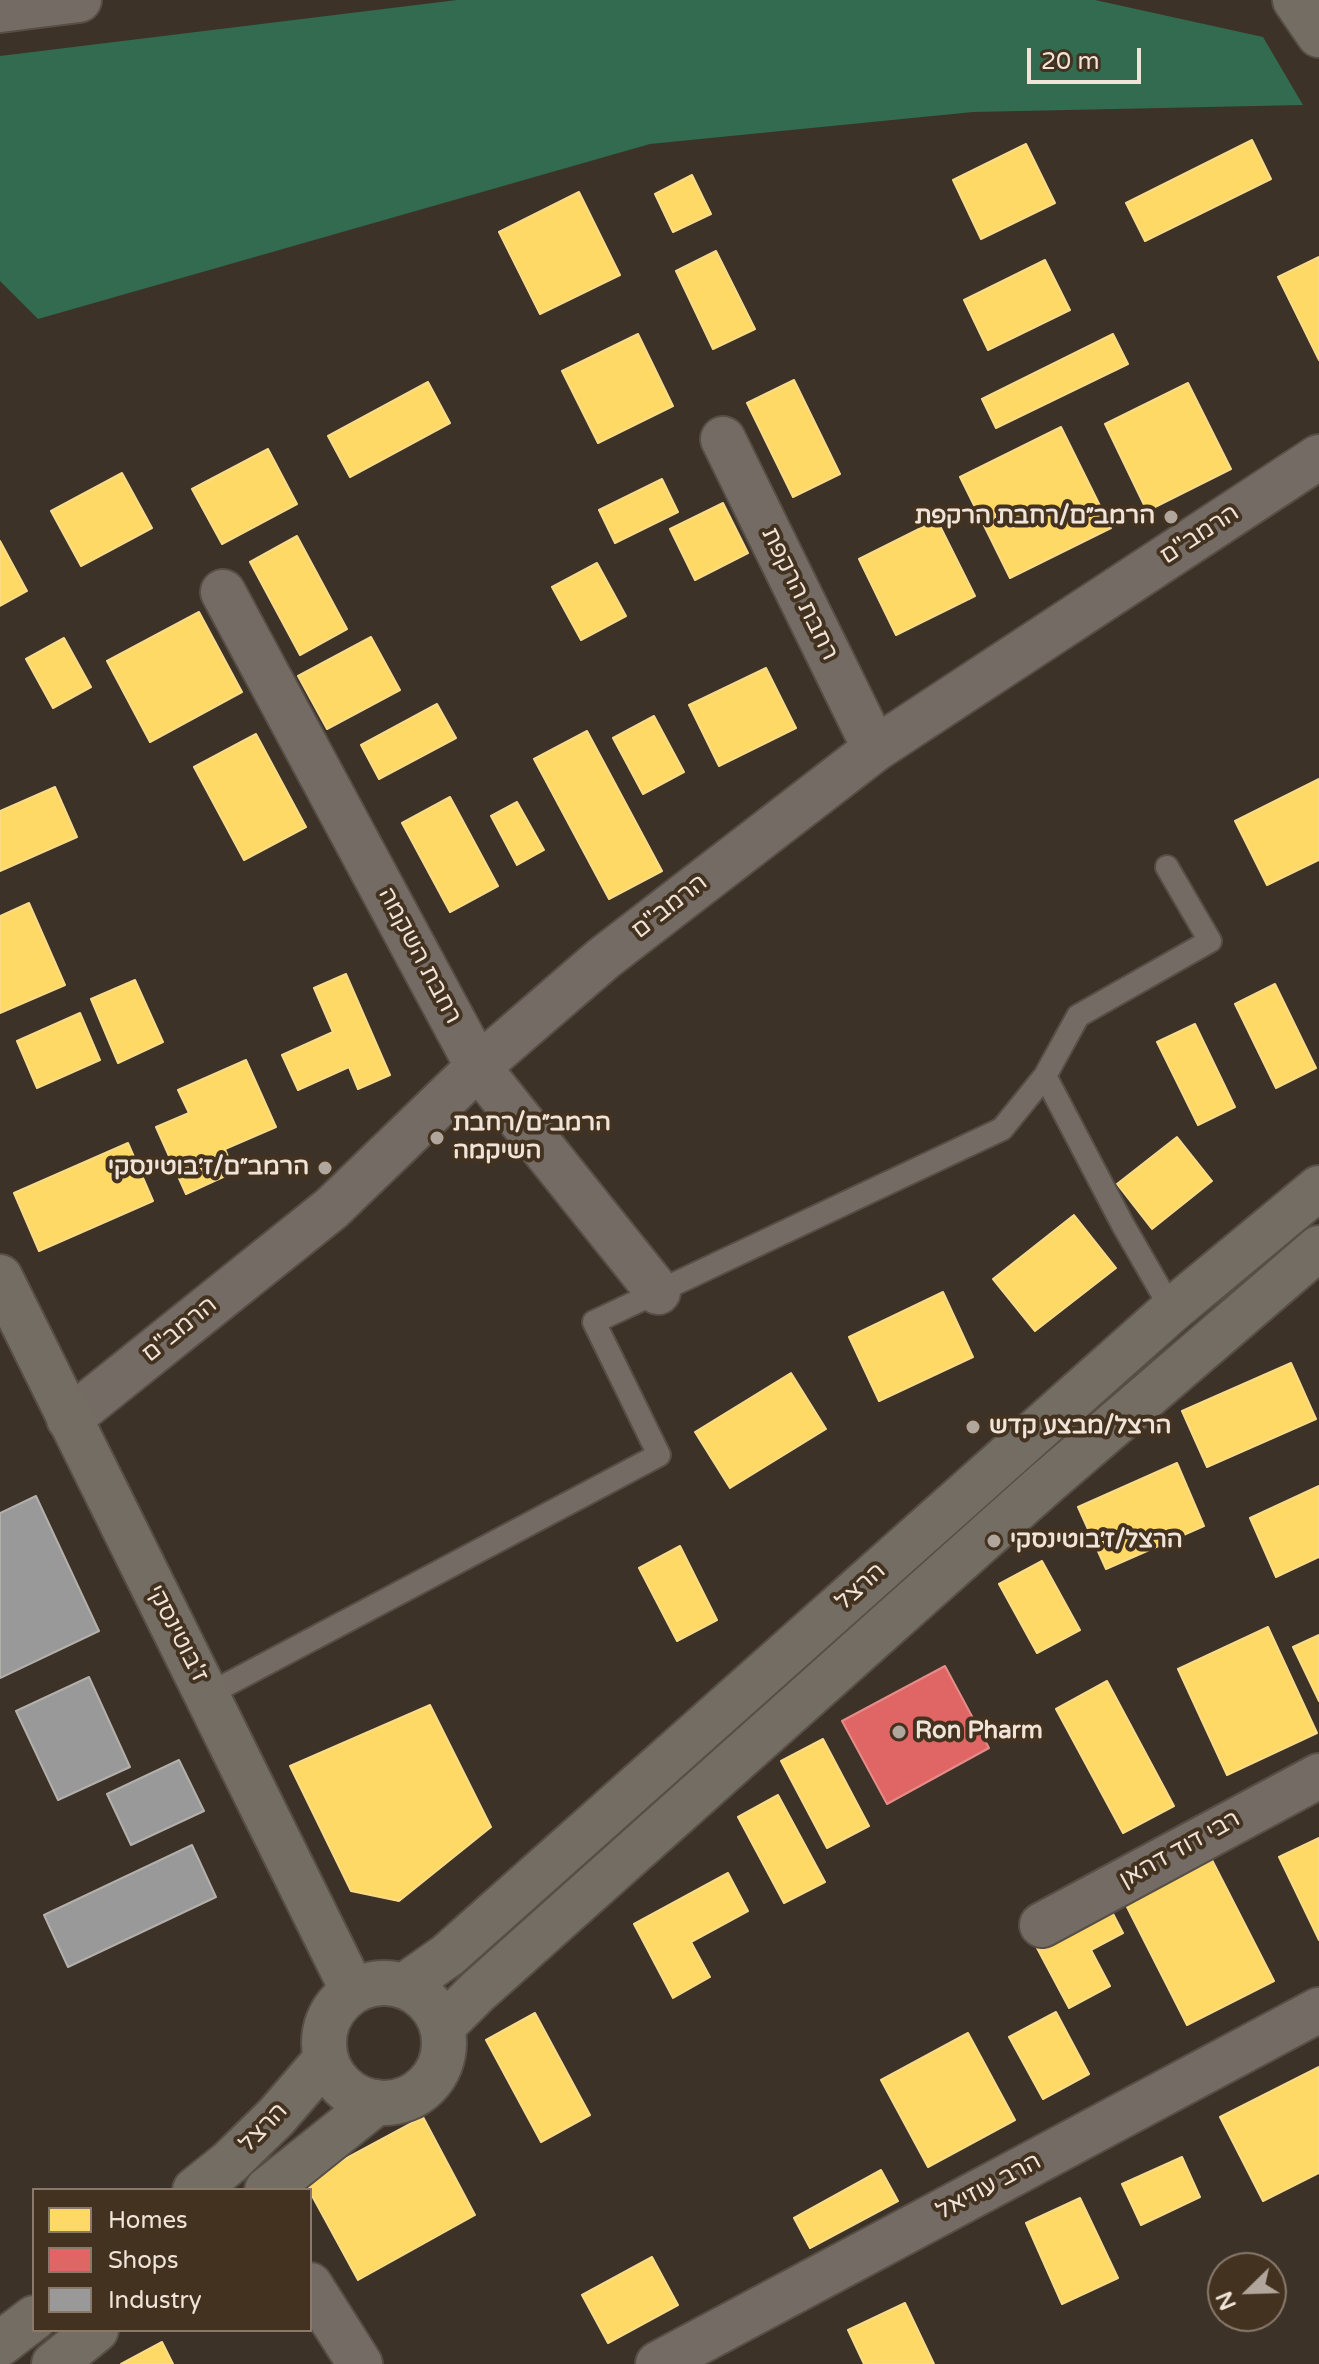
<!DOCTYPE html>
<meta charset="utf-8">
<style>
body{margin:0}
#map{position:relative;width:1319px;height:2364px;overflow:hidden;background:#3c3228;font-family:"Varela Round",sans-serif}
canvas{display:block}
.legend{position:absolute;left:32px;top:2188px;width:280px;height:144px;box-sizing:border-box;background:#443220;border:2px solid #89796a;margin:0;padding:10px 14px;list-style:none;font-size:24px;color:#f0e4d9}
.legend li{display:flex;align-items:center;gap:16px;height:40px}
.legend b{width:40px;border:2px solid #89796a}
.north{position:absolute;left:1207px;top:2252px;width:80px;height:80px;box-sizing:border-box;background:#443220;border:2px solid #89796a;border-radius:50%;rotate:247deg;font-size:22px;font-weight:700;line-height:32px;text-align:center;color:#f0e4d9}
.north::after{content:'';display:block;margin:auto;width:28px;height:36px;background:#b1a69b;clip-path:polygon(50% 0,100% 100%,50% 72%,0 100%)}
.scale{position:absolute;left:1027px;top:48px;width:114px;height:36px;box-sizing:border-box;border:4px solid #f0e4d9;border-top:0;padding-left:10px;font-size:24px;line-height:28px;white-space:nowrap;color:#f0e4d9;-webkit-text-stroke:6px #443220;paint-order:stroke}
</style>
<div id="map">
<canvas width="1319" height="2364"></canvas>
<ul class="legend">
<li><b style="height:22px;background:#ffd966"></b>Homes</li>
<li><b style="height:22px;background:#e06666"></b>Shops</li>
<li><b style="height:22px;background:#999"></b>Industry</li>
</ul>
<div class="north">N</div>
<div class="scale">20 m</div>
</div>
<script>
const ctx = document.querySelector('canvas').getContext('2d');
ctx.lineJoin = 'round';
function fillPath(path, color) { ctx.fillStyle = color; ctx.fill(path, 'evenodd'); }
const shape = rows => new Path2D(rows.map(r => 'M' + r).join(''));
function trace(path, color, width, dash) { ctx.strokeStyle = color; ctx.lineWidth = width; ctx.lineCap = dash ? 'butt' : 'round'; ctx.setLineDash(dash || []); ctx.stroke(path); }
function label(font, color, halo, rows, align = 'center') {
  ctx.font = font + ' "Varela Round","Noto Sans Hebrew",sans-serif'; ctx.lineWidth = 8; ctx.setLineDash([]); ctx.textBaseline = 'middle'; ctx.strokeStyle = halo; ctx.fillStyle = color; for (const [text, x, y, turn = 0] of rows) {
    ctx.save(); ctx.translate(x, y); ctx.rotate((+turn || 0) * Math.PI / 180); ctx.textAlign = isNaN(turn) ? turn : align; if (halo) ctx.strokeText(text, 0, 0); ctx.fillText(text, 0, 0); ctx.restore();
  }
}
fillPath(shape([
 [457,0,1095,0,1263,37,1303,105,973,112,650,144,38,319,0,281,0,56]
]), '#326b4f');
const homes = shape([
 [1252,140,1271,179,1145,241,1126,203,1252,140],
 [1026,144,1055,203,981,239,953,180,1026,144],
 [692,175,711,214,673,232,655,194,692,175],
 [579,192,620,275,540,314,499,232,579,192],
 [716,251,755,329,713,349,676,271,716,251],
 [1319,257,1319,360,1278,277,1319,257],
 [1045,260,1070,310,988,350,964,300,1045,260],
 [638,334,673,406,598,443,562,371,638,334],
 [1113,334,1128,364,996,428,982,399,1113,334],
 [794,380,840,474,793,497,747,403,794,380],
 [428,382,450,423,350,477,328,436,428,382],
 [1188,383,1231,469,1147,511,1105,424,1188,383],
 [1061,427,1111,528,1010,578,960,477,1061,427],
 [268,449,297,504,222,544,192,489,268,449],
 [122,473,152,528,81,566,51,511,122,473],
 [662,479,678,512,615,543,599,510,662,479],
 [723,503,748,553,695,580,670,529,723,503],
 [937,520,975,596,896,635,859,559,937,520],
 [297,536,347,629,300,655,250,562,297,536],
 [0,541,27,591,0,606,0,541],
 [597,563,626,616,581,640,552,587,597,563],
 [199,612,242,692,150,742,107,661,199,612],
 [371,637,400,690,327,729,298,676,371,637],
 [64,638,91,687,53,708,26,659,64,638],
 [766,668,796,728,719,766,689,705,766,668],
 [437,704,456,738,379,779,361,745,437,704],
 [654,716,684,772,643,794,613,738,654,716],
 [587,731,662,871,609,899,534,759,587,731],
 [256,734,306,827,244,860,194,767,256,734],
 [1319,779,1319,860,1267,885,1235,821,1319,779],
 [55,787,77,837,0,871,0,811,55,787],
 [450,797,498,886,450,912,402,823,450,797],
 [517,802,544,850,517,865,491,816,517,802],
 [29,903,65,985,0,1013,0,916,29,903],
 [346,974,390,1075,358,1089,349,1067,298,1090,282,1055,333,1032,314,988,346,974],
 [135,980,163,1042,118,1063,91,999,135,980],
 [1275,984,1316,1068,1276,1088,1235,1004,1275,984],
 [80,1013,100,1060,37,1088,17,1041,80,1013],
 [1195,1024,1235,1107,1198,1125,1157,1042,1195,1024],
 [246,1060,276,1127,225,1149,234,1172,186,1194,156,1127,189,1113,178,1090,246,1060],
 [1177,1137,1212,1181,1152,1229,1117,1184,1177,1137],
 [128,1143,153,1201,39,1251,14,1193,128,1143],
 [1074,1215,1116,1268,1035,1331,993,1279,1074,1215],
 [943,1292,973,1357,879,1401,849,1337,943,1292],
 [1291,1363,1316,1419,1207,1467,1182,1411,1291,1363],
 [791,1373,826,1429,730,1488,695,1432,791,1373],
 [1177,1463,1204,1526,1106,1569,1078,1507,1177,1463],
 [1319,1486,1319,1557,1276,1577,1250,1518,1319,1486],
 [680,1546,717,1620,677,1641,639,1568,680,1546],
 [1042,1561,1080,1630,1037,1653,999,1584,1042,1561],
 [1268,1627,1317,1733,1227,1775,1178,1669,1268,1627],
 [1319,1635,1319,1701,1293,1647,1319,1635],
 [1107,1681,1174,1806,1123,1833,1056,1709,1107,1681],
 [430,1705,491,1827,399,1901,351,1891,290,1766,430,1705],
 [823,1739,869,1826,827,1848,781,1761,823,1739],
 [778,1795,825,1882,784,1903,738,1817,778,1795],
 [1319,1838,1319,1940,1279,1857,1319,1838],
 [1212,1860,1274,1981,1187,2025,1126,1905,1212,1860],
 [728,1873,748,1911,691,1942,710,1977,673,1998,634,1924,728,1873],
 [1110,1908,1123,1933,1091,1950,1110,1986,1069,2008,1037,1948,1110,1908],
 [1056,2012,1089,2074,1043,2099,1009,2037,1056,2012],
 [535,2013,590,2115,541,2142,486,2040,535,2013],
 [968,2033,1015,2120,928,2167,881,2080,968,2033],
 [1319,2067,1319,2173,1263,2201,1220,2117,1319,2067],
 [423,2117,475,2215,358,2280,304,2181,423,2117],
 [1182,2157,1200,2197,1141,2225,1122,2184,1182,2157],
 [881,2170,898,2201,810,2248,794,2218,881,2170],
 [1080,2198,1118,2278,1062,2304,1026,2223,1080,2198],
 [652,2257,678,2305,608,2343,582,2295,652,2257],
 [905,2303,934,2364,864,2364,848,2330,905,2303],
 [162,2342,173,2364,121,2364,162,2342]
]);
fillPath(homes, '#ffd966');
trace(homes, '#fadc88', 2);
const shops = shape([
 [945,1666,989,1748,887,1804,842,1721,945,1666]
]);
fillPath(shops, '#e06666');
trace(shops, '#e58c88', 2);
const industry = shape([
 [36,1496,99,1631,0,1678,0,1513,36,1496],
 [89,1677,130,1767,58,1800,16,1711,89,1677],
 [179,1760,204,1811,131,1845,107,1794,179,1760],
 [192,1845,216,1897,68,1967,44,1915,192,1845]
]);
fillPath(industry, '#999');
trace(industry, '#b3b0ac', 2);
const lane = shape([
 [1045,1076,1123,1225,1172,1310],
 [207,1695,659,1455,594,1322,1002,1129,1045,1076,1078,1016,1210,941,1167,867]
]);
const street = shape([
 [0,10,79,0],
 [723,439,875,749],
 [223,592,478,1067,658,1292],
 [69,1419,332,1208,478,1067,604,958,875,749,1319,457],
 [1042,1925,1319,1776],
 [310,2285,360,2364],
 [658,2364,1319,2010]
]);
const secondary = shape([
 [1295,0,1319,35],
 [0,1277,353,1991],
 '324 2043a60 60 0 1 1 120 0a60 60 0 1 1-120 0Z',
 [404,1986,448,1955,1172,1310,1319,1188],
 [442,2027,477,1992,1045,1484,1319,1248],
 [195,2190,230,2162,276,2117,326,2059],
 [267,2190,377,2102],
 [0,2344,34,2318],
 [54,2364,96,2330]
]);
trace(lane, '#574e46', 26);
trace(street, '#574e46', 48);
trace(secondary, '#574e46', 48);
trace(lane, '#746c64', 22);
trace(street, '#746c64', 44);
trace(secondary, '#746d64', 44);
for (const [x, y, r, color] of [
 [1171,517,8,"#b1a69b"],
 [437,1138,8,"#b1a69b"],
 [325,1168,8,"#b1a69b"],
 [973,1427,8,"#b1a69b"],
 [994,1541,8,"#b1a69b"],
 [899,1732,8,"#b1a69b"]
]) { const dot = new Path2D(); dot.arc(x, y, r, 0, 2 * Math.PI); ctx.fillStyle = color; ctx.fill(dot); trace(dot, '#443220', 3); }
label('bold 24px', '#f0e4d9', '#443220', [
 ["הרמב״ם/רחבת הרקפת",1155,517,"right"],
 ["הרמב״ם/רחבת",453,1124],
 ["השיקמה",453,1152],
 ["הרמב״ם/ז׳בוטינסקי",309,1168,"right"],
 ["הרצל/מבצע קדש",989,1427],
 ["הרצל/ז׳בוטינסקי",1010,1541],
 ["Ron Pharm",915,1732]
], 'left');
label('24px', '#f0e4d9', '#443220', [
 ["הרמב\"ם",1200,535,-33],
 ["רחבת הרקפת",799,594,64],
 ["הרמב\"ם",670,907,-38],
 ["רחבת השקמה",419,956,62],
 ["הרמב\"ם",180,1330,-39],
 ["הרצל",861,1587,-42],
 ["ז'בוטינסקי",177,1634,63],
 ["רבי דוד דהאן",1180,1850,-29],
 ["הרצל",264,2128,-46],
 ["הרב עוזיאל",989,2187,-28]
]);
</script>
